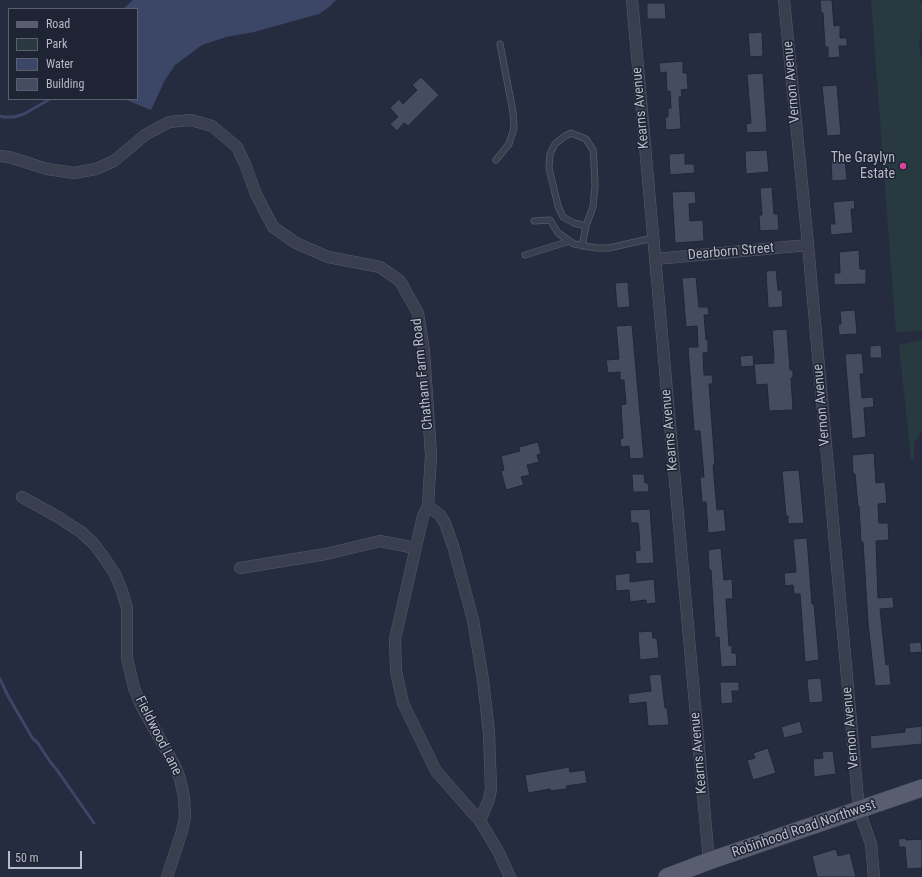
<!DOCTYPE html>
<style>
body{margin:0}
#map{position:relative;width:922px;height:877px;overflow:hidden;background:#262c3f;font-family:"Roboto Condensed",sans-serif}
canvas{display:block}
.legend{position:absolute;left:8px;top:8px;width:130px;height:92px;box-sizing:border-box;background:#1f2434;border:1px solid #5b6070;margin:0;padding:5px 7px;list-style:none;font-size:12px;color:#b6bac9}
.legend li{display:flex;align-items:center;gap:8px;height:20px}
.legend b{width:20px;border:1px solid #5b6070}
.scale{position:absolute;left:8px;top:851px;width:74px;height:18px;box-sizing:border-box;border:2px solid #b6bac9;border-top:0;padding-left:5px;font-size:12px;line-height:14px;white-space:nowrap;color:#b6bac9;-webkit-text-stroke:3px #1f2434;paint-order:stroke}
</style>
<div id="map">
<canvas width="922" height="877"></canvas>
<ul class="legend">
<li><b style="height:5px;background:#585d6f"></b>Road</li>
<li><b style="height:11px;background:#283940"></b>Park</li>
<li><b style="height:11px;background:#3c4667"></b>Water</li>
<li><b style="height:11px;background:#454b61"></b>Building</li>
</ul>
<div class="scale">50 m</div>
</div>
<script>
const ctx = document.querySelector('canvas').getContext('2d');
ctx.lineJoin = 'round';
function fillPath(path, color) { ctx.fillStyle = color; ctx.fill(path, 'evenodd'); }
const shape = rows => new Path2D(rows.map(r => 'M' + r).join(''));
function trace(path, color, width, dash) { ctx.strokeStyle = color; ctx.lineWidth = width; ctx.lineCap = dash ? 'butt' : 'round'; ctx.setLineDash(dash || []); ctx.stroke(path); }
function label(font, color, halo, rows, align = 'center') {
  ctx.font = font + ' "Roboto Condensed",sans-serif'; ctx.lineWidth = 3; ctx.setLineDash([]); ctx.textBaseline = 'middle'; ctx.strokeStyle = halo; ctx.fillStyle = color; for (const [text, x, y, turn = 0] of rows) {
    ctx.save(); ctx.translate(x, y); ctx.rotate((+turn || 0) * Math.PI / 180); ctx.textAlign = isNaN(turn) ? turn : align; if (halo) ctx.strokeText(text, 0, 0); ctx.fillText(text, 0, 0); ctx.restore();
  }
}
fillPath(shape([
 [871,0,918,0,922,4,922,23,919,46,922,65,922,330,896,333],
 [922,340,922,430,914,443,914,459,911,460,899,345]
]), '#283940');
fillPath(shape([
 [133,0,336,0,329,7,319,14,254,32,226,37,202,45,175,65,165,80,151,110,124,99,137,99,137,9,123,9]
]), '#3c4667');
trace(shape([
 [0,116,3,117,14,117,24,114,50,99],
 [0,679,8,696,33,739,37,742,51,763,57,770,94,823]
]), '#3c4667', 3);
const building = shape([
 [820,0,832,0,834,26,840,25,840,38,847,38,847,46,839,46,840,57,828,58,828,47,825,47,823,13,821,13,820,0],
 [647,3,665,3,666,19,647,19,647,3],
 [762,32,763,56,750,57,748,33,762,32],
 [683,61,683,73,687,73,688,89,681,90,682,96,679,97,681,129,666,130,665,117,668,117,668,108,671,108,670,91,667,92,666,72,660,73,659,63,683,61],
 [763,73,767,132,747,133,746,124,751,123,747,74,763,73],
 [421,77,439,95,408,126,404,123,397,131,390,124,398,117,390,108,399,99,403,104,417,90,412,85,421,77],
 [837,85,841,135,827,136,822,86,837,85],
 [767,150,769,172,746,174,745,151,767,150],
 [685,153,685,164,694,164,695,173,670,175,669,154,685,153],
 [845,159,847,180,832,181,831,160,845,159],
 [772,187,774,214,778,214,779,230,760,231,759,215,762,215,760,188,772,187],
 [695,191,696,203,689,204,690,221,703,220,704,241,675,243,672,192,695,191],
 [854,200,855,209,851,209,853,233,831,235,830,224,835,224,833,202,854,200],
 [859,250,860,269,866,269,866,284,834,285,834,273,840,273,839,252,859,250],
 [776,270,778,290,782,290,783,307,768,308,766,271,776,270],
 [696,277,699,307,708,307,709,315,704,315,706,340,708,340,708,352,703,353,704,375,712,375,713,384,709,384,715,465,713,465,717,510,724,509,726,531,708,533,706,502,702,502,700,477,704,477,700,431,694,431,688,347,698,347,697,326,686,327,682,278,696,277],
 [628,282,630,307,617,308,615,283,628,282],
 [855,310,857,334,839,335,838,324,841,324,840,311,855,310],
 [632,325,644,458,630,459,629,446,621,447,620,439,623,438,621,405,626,404,624,380,620,380,620,372,608,373,606,360,619,359,616,326,632,325],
 [787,329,790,370,793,370,793,378,791,378,793,410,769,411,767,384,756,385,754,364,774,363,773,359,774,359,772,330,787,329],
 [881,345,882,358,870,358,870,346,881,345],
 [862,353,864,374,860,374,862,398,873,397,874,407,864,408,866,437,852,439,845,354,862,353],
 [753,355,754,366,741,367,740,356,753,355],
 [538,442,541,454,537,455,539,462,527,465,530,475,521,477,524,485,506,490,501,471,504,470,501,456,520,451,519,447,538,442],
 [874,453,876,483,885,482,887,503,878,504,879,523,888,523,889,540,876,541,878,598,893,597,894,608,880,609,886,665,889,664,891,685,875,686,868,623,863,542,861,542,859,506,858,506,855,474,853,474,852,455,874,453],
 [799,470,804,523,788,524,788,516,786,516,782,471,799,470],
 [632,474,644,474,645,483,648,483,649,492,633,492,632,474],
 [650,509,654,563,636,564,635,551,640,550,639,531,638,523,631,523,630,510,650,509],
 [807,538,812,604,814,604,819,660,805,662,800,594,794,594,793,585,785,586,784,573,796,572,793,539,807,538],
 [721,548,724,580,732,579,733,599,726,599,729,646,732,645,732,653,736,653,737,666,721,667,719,637,715,638,711,570,709,570,708,550,721,548],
 [630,573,630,582,654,579,656,603,646,604,646,600,630,602,629,590,616,591,615,575,630,573],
 [652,631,653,638,657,638,659,658,640,660,638,632,652,631],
 [921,642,922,652,910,653,909,643,921,642],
 [661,674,665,708,667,708,669,725,648,726,646,702,629,704,628,694,651,691,649,675,661,674],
 [821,678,823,702,809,703,807,679,821,678],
 [720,682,739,682,739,691,732,691,733,703,721,704,720,682],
 [800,721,803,733,784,738,781,727,800,721],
 [922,726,922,744,871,749,870,736,905,732,905,728,922,726],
 [768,748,776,773,753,780,747,760,755,758,753,753,768,748],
 [833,751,836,774,814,777,813,759,823,758,822,752,833,751],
 [569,767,570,772,585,770,587,783,566,786,567,789,550,791,550,789,528,793,525,775,569,767],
 [906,838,906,840,922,839,922,868,907,869,905,847,899,847,898,839,906,838],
 [836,849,838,856,850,853,856,877,817,877,812,856,836,849]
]);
fillPath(building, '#454b61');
trace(building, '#212636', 1);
const lane = shape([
 [496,160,509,144,514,128,513,112,500,44],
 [534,221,550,220,558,233,574,244,596,248,609,248,653,238],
 [582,246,586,226,593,207,595,186,594,162,593,150,586,139,571,133,565,136,555,144,550,154,549,168,558,206,563,217,574,223,586,226],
 [525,255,570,241]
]);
const street = shape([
 [632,0,709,861],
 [784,0,808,245,859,810,871,844,874,877],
 [0,156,9,157,47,169,74,173,96,169,114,161,145,135,169,122,191,120,212,126,237,147,245,164,256,194,273,227,296,243,328,257,380,267,400,281,418,313,424,351,431,455,428,506,423,516,395,639,396,671,403,703,436,771,480,821,498,851,510,877],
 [655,259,808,245],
 [22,497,58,517,81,532,94,544,105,559,115,574,122,591,127,608,127,658,134,688,141,705,175,766,180,779,184,797,185,817,182,831,167,877],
 [428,506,440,515,445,523,454,549,473,620,483,680,489,733,491,789,489,799,480,821],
 [240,568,326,554,380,541,415,548]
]);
const primary = shape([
 [667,877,709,861,922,788]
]);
trace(lane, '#555a69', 7);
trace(street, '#555a69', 12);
trace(primary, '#434858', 18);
trace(lane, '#3a3f4f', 5.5);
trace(street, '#3a3f4f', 11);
trace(primary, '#585d6f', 17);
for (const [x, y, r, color] of [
 [903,166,4,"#d1479c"]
]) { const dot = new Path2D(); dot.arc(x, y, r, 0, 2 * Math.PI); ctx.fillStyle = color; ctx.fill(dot); trace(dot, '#1f2434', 1.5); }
label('14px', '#b6bac9', '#1f2434', [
 ["Vernon Avenue",792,82,-95],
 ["Kearns Avenue",641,108,-95],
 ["Dearborn Street",731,252,-5],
 ["Chatham Farm Road",423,374,-96],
 ["Vernon Avenue",822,405,-95],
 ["Kearns Avenue",670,430,-95],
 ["Vernon Avenue",851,728,-95],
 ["Fieldwood Lane",158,736,63],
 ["Kearns Avenue",699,753,-95],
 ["Robinhood Road Northwest",804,829,-19]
]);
label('14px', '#b6bac9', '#1f2434', [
 ["The Graylyn",895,158],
 ["Estate",895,174]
], 'right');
</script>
